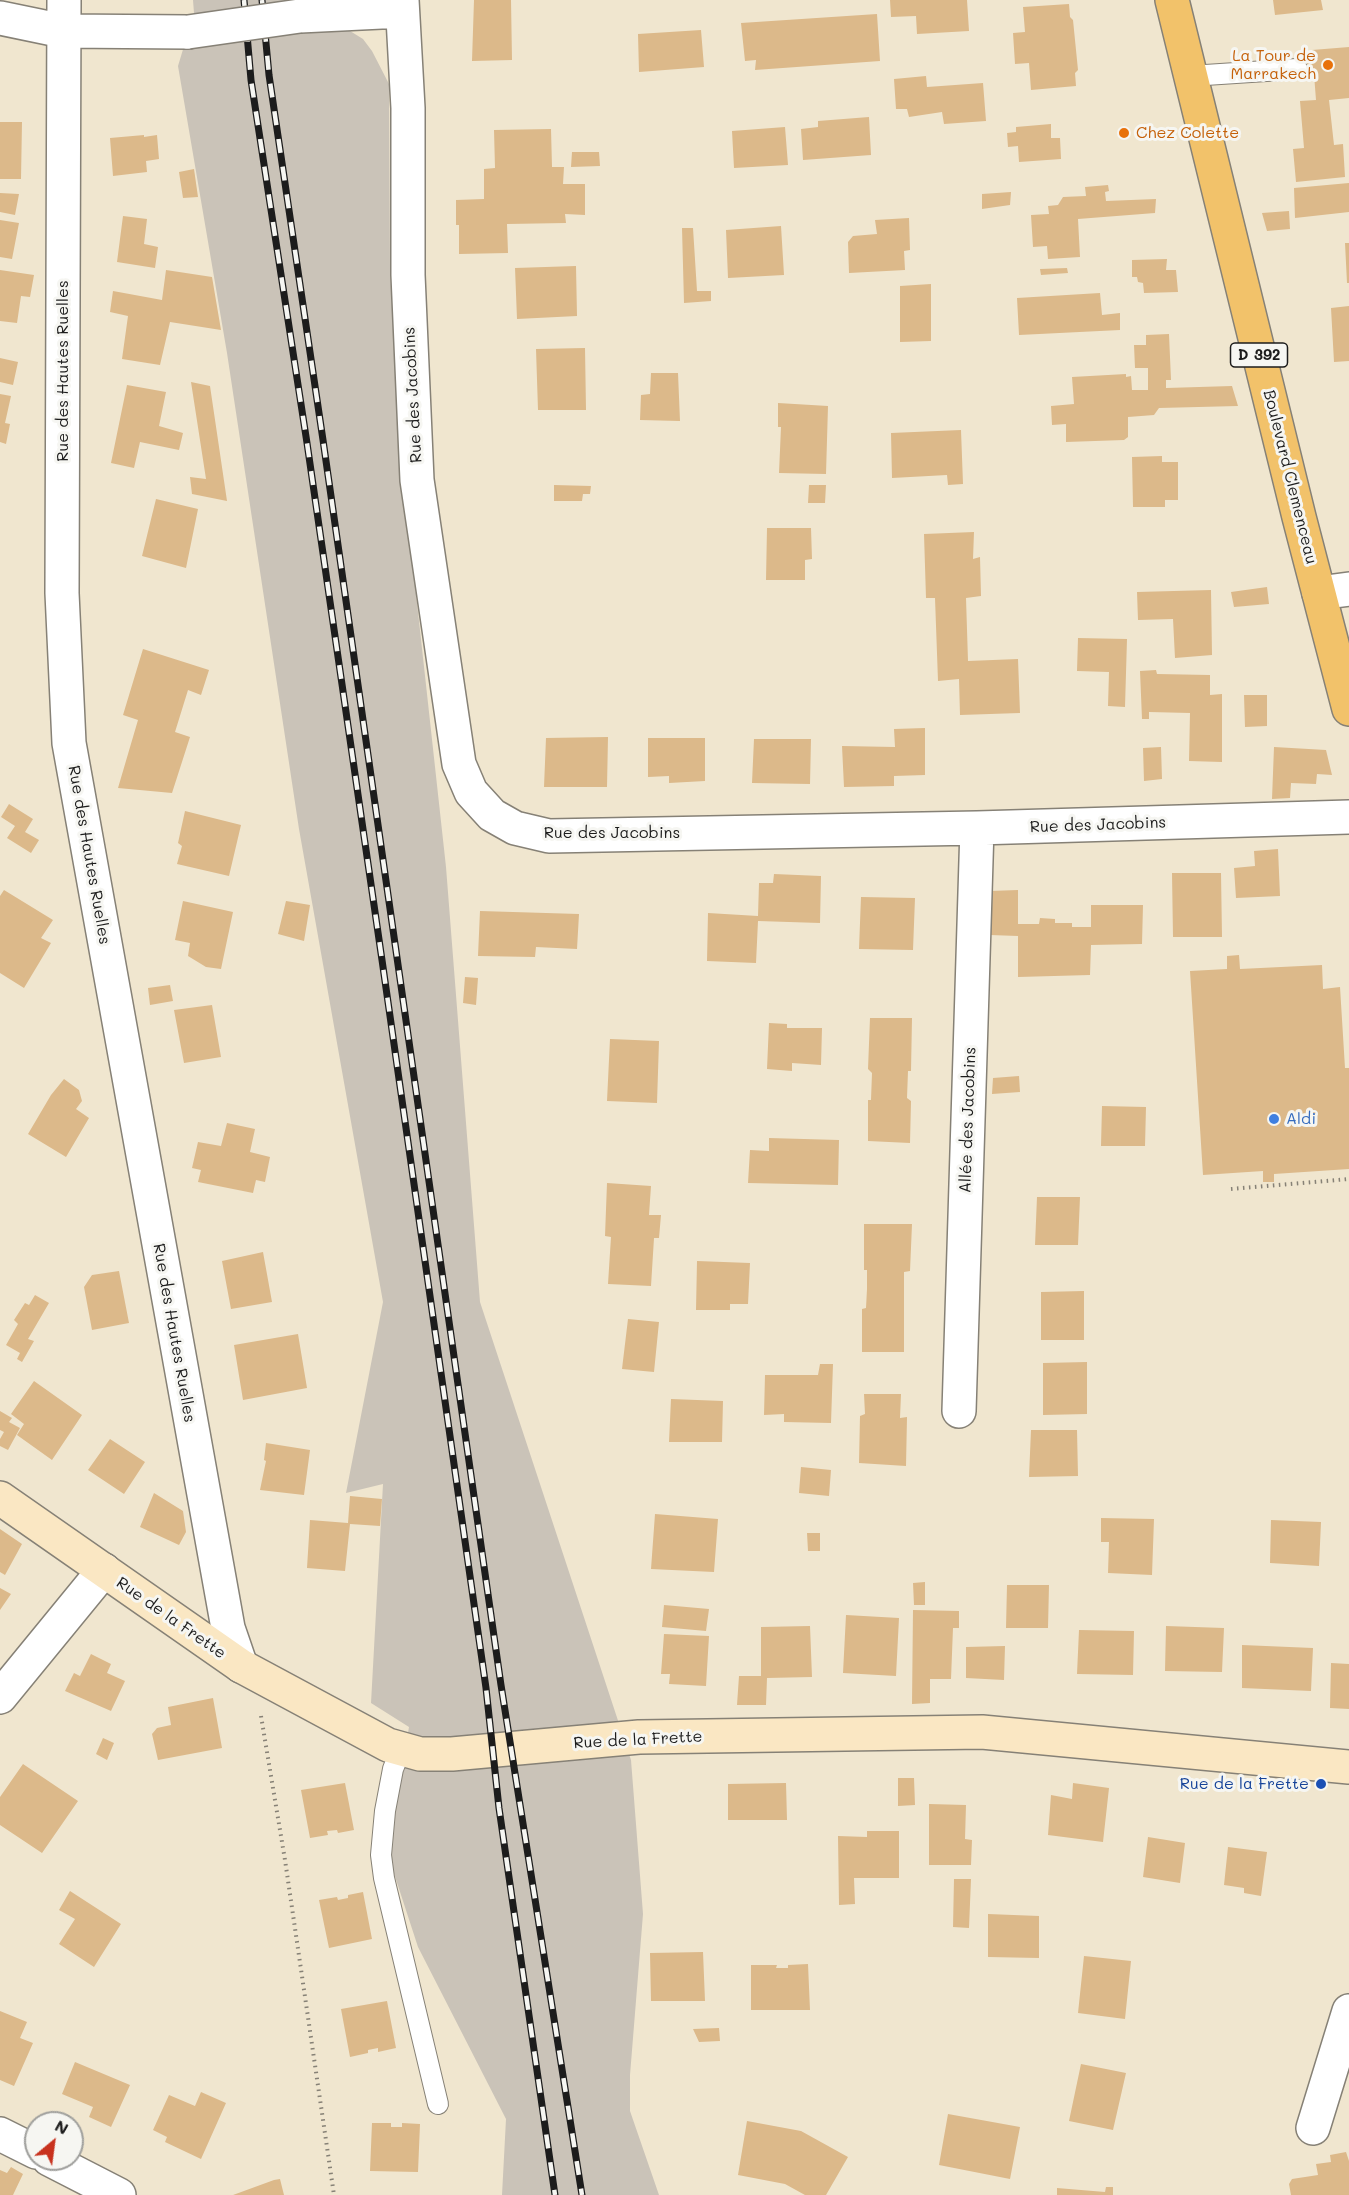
<!DOCTYPE html>
<meta charset="utf-8">
<style>
body{margin:0}
#map{position:relative;width:1349px;height:2195px;overflow:hidden;background:#f0e6cf;font-family:Mali,sans-serif}
canvas{display:block}
.north{position:absolute;left:24px;top:2111px;width:60px;height:60px;box-sizing:border-box;background:#f6f6f2;border:2px solid #9f9f9c;border-radius:50%;rotate:29deg;font-size:16px;font-weight:700;line-height:24px;text-align:center;color:#1c1c1c}
.north::after{content:'';display:block;margin:auto;width:21px;height:27px;background:#c8321e;clip-path:polygon(50% 0,100% 100%,50% 72%,0 100%)}
</style>
<div id="map">
<canvas width="1349" height="2195"></canvas>
<div class="north">N</div>
</div>
<script>
const ctx = document.querySelector('canvas').getContext('2d');
ctx.lineJoin = 'round';
function fillPath(path, color) { ctx.fillStyle = color; ctx.fill(path, 'evenodd'); }
const shape = rows => new Path2D(rows.map(r => 'M' + r).join(''));
function trace(path, color, width, dash) { ctx.strokeStyle = color; ctx.lineWidth = width; ctx.lineCap = dash ? 'butt' : 'round'; ctx.setLineDash(dash || []); ctx.stroke(path); }
function label(font, color, halo, rows, align = 'center') {
  ctx.font = font + ' Mali,sans-serif'; ctx.lineWidth = 6; ctx.setLineDash([]); ctx.textBaseline = 'middle'; ctx.strokeStyle = halo; ctx.fillStyle = color; for (const [text, x, y, turn = 0] of rows) {
    ctx.save(); ctx.translate(x, y); ctx.rotate((+turn || 0) * Math.PI / 180); ctx.textAlign = isNaN(turn) ? turn : align; if (halo) ctx.strokeText(text, 0, 0); ctx.fillText(text, 0, 0); ctx.restore();
  }
}
fillPath(shape([
 [193,0,316,0,318,28,350,31,363,39,372,51,389,84,390,268,399,439,446,867,480,1302,631,1760,643,1914,630,2075,630,2111,659,2195,502,2195,506,2119,418,1947,387,1852,409,1727,371,1703,383,1484,346,1493,383,1302,299,829,227,353,178,66,194,13]
]), '#cac3b8');
fillPath(shape([
 [474,0,511,0,512,60,472,61],
 [890,0,967,0,969,31,917,34,916,16,891,17],
 [1273,0,1321,0,1323,10,1275,15],
 [1069,4,1070,17,1073,20,1078,70,1075,73,1076,86,1031,90,1029,63,1015,64,1013,33,1025,32,1023,7],
 [877,14,880,61,755,70,756,60,745,61,741,23],
 [701,30,704,67,639,72,638,34],
 [1349,47,1349,98,1329,100,1334,145,1343,144,1345,177,1296,182,1293,149,1304,148,1300,101,1316,100,1314,74,1308,74,1306,57,1313,56,1312,50],
 [926,76,927,87,983,83,986,121,944,124,942,112,909,117,907,109,896,109,894,79],
 [869,117,871,155,803,160,801,129,818,127,818,121],
 [0,122,22,122,21,179,0,179],
 [1051,124,1051,138,1060,138,1061,159,1019,162,1018,146,1008,147,1007,133,1016,132,1016,127],
 [785,127,788,165,734,168,732,131],
 [551,129,552,167,564,167,563,184,585,184,585,215,565,214,566,223,507,224,508,253,459,254,459,225,456,225,456,200,484,199,484,169,495,168,494,130],
 [144,135,144,137,157,135,159,159,146,161,147,172,113,176,110,138],
 [572,152,599,152,600,166,571,167],
 [194,169,198,197,183,198,179,172],
 [1349,183,1349,212,1295,218,1294,188],
 [1108,185,1109,191,1105,192,1106,201,1156,199,1155,213,1078,219,1080,257,1048,259,1047,246,1033,247,1031,215,1049,214,1048,206,1058,205,1063,197,1086,196,1085,187],
 [1011,192,1010,205,982,209,982,194],
 [0,193,19,194,15,215,0,212],
 [1289,211,1290,229,1267,231,1262,213],
 [123,216,147,219,144,244,158,247,155,268,117,262],
 [909,218,910,250,904,251,905,270,849,273,848,242,853,236,877,234,875,220],
 [0,220,19,223,12,259,0,257],
 [781,226,784,275,728,278,726,230],
 [682,228,693,228,697,291,711,291,711,301,684,303],
 [1345,243,1349,243,1349,283,1347,283],
 [1167,259,1166,270,1176,270,1178,292,1144,293,1143,283,1138,282,1137,277,1132,277,1132,260],
 [576,266,577,316,517,319,515,268],
 [1067,268,1068,273,1041,275,1040,269],
 [0,270,34,275,30,297,21,296,17,323,0,321],
 [166,270,212,277,221,330,170,322,160,365,122,359,128,316,110,312,113,291,162,300],
 [931,284,931,341,900,342,900,286],
 [1100,293,1102,315,1120,313,1120,330,1019,335,1017,298],
 [1349,306,1349,361,1334,362,1331,308],
 [1169,334,1171,380,1166,380,1166,388,1232,386,1238,406,1159,408,1154,415,1128,417,1128,437,1124,440,1066,442,1066,424,1052,425,1051,406,1074,404,1072,377,1126,374,1126,377,1131,376,1132,390,1148,390,1148,368,1135,368,1134,345,1146,345,1146,335],
 [585,348,586,410,538,410,536,349],
 [0,358,18,362,13,385,0,382],
 [651,373,678,373,680,421,640,420,641,395,650,394],
 [191,382,210,386,227,501,192,494,190,477,206,479],
 [127,385,166,392,159,426,183,433,179,450,140,442,134,468,111,463],
 [0,394,11,396,5,423,10,424,6,444,0,442],
 [778,403,828,406,826,474,779,473,781,427,778,427],
 [961,430,963,484,948,485,947,475,892,478,891,433],
 [1162,456,1162,462,1178,462,1178,500,1165,500,1165,507,1133,507,1132,457],
 [554,485,591,486,590,494,583,494,582,501,554,501],
 [809,485,826,485,825,503,808,503],
 [156,499,198,509,186,568,142,556],
 [767,528,811,528,812,559,805,560,805,580,766,580],
 [974,532,973,559,980,557,981,596,966,598,968,661,1018,659,1020,713,960,715,959,679,938,681,935,598,926,598,924,534],
 [1267,587,1269,604,1234,607,1231,592],
 [1211,590,1212,655,1175,658,1173,619,1138,620,1137,592],
 [1078,638,1127,639,1125,707,1108,706,1109,672,1077,671],
 [143,649,209,670,201,695,188,690,175,732,190,737,172,793,118,788,138,720,123,715],
 [1156,670,1157,674,1210,675,1210,695,1222,694,1222,762,1189,761,1190,713,1149,712,1149,719,1142,719,1140,671],
 [1244,695,1267,695,1267,726,1245,727],
 [925,728,925,775,894,776,894,786,844,787,842,746,895,747,894,729],
 [608,737,607,787,544,787,546,738],
 [648,738,705,738,705,781,669,783,669,776,648,777],
 [754,739,811,739,810,784,752,783],
 [1161,747,1162,779,1144,781,1143,748],
 [1274,747,1326,750,1332,775,1317,774,1316,784,1291,783,1290,798,1272,799],
 [9,804,33,819,25,832,39,840,31,853,7,838,15,826,1,817],
 [185,811,241,825,229,876,177,864,182,846,178,843],
 [1278,849,1280,896,1236,898,1234,868,1255,866,1254,851],
 [1172,873,1221,873,1222,937,1173,937],
 [774,874,821,876,820,923,758,921,756,963,707,961,708,913,758,916,759,883,773,883],
 [4,890,53,920,41,938,51,943,24,988,0,973,0,896],
 [1018,890,1018,924,1039,924,1040,918,1055,919,1055,923,1072,923,1072,927,1091,927,1091,905,1143,905,1142,944,1091,945,1090,975,1018,977,1018,936,990,935,990,891],
 [861,897,915,898,913,950,859,949],
 [183,901,233,912,221,969,206,967,188,956,190,943,175,940],
 [286,901,310,905,304,941,278,934],
 [480,911,579,914,577,949,536,947,535,957,478,956],
 [1239,955,1240,969,1322,965,1323,989,1340,987,1345,1068,1349,1068,1349,1169,1274,1174,1274,1182,1263,1182,1263,1171,1203,1175,1190,971,1227,969,1227,956],
 [465,977,478,978,476,1005,463,1003],
 [170,985,173,1001,150,1005,148,988],
 [212,1005,221,1057,184,1063,174,1010],
 [870,1018,912,1018,911,1071,908,1071,907,1098,911,1101,910,1143,868,1141,868,1100,871,1100,872,1073,868,1069],
 [769,1023,787,1024,787,1028,822,1028,821,1065,792,1063,792,1071,767,1069],
 [610,1039,659,1041,657,1103,607,1101],
 [1019,1076,1020,1092,992,1094,993,1078],
 [64,1079,79,1090,82,1101,76,1109,89,1118,66,1157,28,1134,51,1095],
 [1102,1106,1146,1107,1145,1146,1101,1146],
 [227,1123,255,1129,250,1152,270,1157,265,1182,256,1180,253,1193,198,1182,201,1170,192,1168,198,1142,221,1146],
 [769,1138,839,1140,838,1185,748,1183,750,1150,769,1151],
 [607,1183,651,1186,649,1215,661,1215,659,1238,654,1238,651,1286,608,1284,611,1237,605,1236],
 [1037,1197,1080,1197,1078,1245,1035,1245],
 [864,1224,912,1224,910,1271,904,1272,904,1352,862,1352,862,1309,866,1308,867,1289,867,1270,864,1270],
 [263,1252,272,1302,231,1309,222,1261],
 [697,1261,750,1263,748,1304,730,1304,730,1310,696,1310],
 [119,1271,129,1323,92,1330,84,1287,92,1275],
 [1084,1291,1084,1340,1041,1340,1041,1292],
 [35,1295,49,1303,28,1339,34,1341,22,1362,17,1359,20,1353,6,1345,18,1324,14,1320,25,1303,29,1305],
 [628,1319,659,1322,654,1372,622,1369],
 [298,1334,307,1388,243,1400,234,1345],
 [1087,1362,1087,1414,1043,1415,1043,1363],
 [820,1364,833,1364,831,1423,784,1422,784,1414,764,1415,765,1375,818,1375],
 [34,1381,82,1415,52,1460,17,1435,24,1424,11,1414],
 [864,1394,901,1394,900,1418,907,1417,906,1466,859,1463,860,1416,865,1414],
 [671,1399,723,1401,722,1442,669,1442],
 [0,1411,12,1418,9,1422,20,1428,8,1450,0,1446,0,1439,4,1432,0,1430],
 [1031,1430,1077,1430,1078,1476,1029,1477],
 [110,1439,145,1462,124,1494,88,1470],
 [266,1443,310,1450,304,1495,260,1490,266,1461,264,1460],
 [801,1467,831,1470,829,1496,799,1493],
 [154,1493,183,1511,186,1532,179,1545,140,1527],
 [350,1496,382,1499,380,1526,350,1524,345,1571,307,1568,310,1520,348,1523],
 [655,1514,718,1519,714,1572,651,1569],
 [1101,1518,1154,1519,1152,1575,1108,1573,1109,1542,1101,1542],
 [1271,1520,1321,1522,1319,1566,1270,1563],
 [0,1529,22,1544,5,1575,0,1572],
 [807,1533,820,1533,820,1551,808,1551],
 [925,1582,925,1605,914,1605,913,1583],
 [1007,1585,1049,1585,1048,1628,1006,1628],
 [0,1588,11,1594,0,1610],
 [664,1605,709,1609,706,1631,662,1627],
 [913,1610,959,1611,959,1628,953,1628,951,1679,930,1679,930,1703,912,1704],
 [846,1615,899,1618,896,1676,843,1673],
 [810,1626,812,1677,767,1678,766,1705,737,1705,739,1676,761,1676,761,1627],
 [1166,1626,1224,1628,1222,1672,1165,1671],
 [1079,1630,1134,1631,1133,1675,1077,1674],
 [664,1634,709,1636,706,1686,669,1684,670,1674,661,1674],
 [1242,1645,1313,1648,1311,1691,1242,1688],
 [1005,1646,1004,1680,966,1678,966,1647],
 [91,1654,111,1664,107,1673,125,1681,111,1711,65,1691,74,1673,80,1676],
 [1331,1663,1349,1664,1349,1709,1330,1708],
 [213,1698,222,1748,158,1760,152,1734,157,1728,171,1725,168,1707],
 [103,1738,114,1743,107,1760,96,1754],
 [23,1764,78,1801,42,1853,0,1825,0,1797],
 [898,1778,914,1778,915,1805,898,1806],
 [345,1783,354,1830,338,1833,337,1830,327,1831,328,1835,310,1838,301,1790],
 [786,1783,787,1820,728,1820,728,1784],
 [1073,1783,1109,1788,1103,1842,1048,1835,1051,1795,1072,1799],
 [929,1804,966,1805,965,1839,972,1840,971,1865,929,1865],
 [867,1831,899,1831,899,1878,854,1878,855,1904,839,1905,838,1836,867,1837],
 [1148,1837,1185,1843,1180,1883,1143,1877],
 [1228,1847,1267,1852,1261,1896,1244,1893,1244,1888,1224,1885],
 [954,1879,971,1879,969,1928,953,1927],
 [70,1891,121,1924,94,1967,59,1944,75,1919,59,1910],
 [363,1892,372,1939,329,1948,319,1900,337,1897,338,1900,348,1898,348,1895],
 [988,1914,1039,1916,1039,1958,988,1957],
 [703,1952,705,2001,651,2001,650,1953],
 [1084,1956,1131,1961,1125,2019,1078,2013],
 [808,1964,810,2010,751,2010,751,1965,777,1965,776,1968,788,1968,788,1965],
 [387,2001,396,2048,378,2052,378,2048,368,2050,368,2053,350,2057,341,2009],
 [0,2011,27,2022,20,2038,33,2043,14,2086,0,2080],
 [719,2028,720,2041,699,2042,693,2029],
 [75,2062,130,2085,111,2127,89,2117,93,2107,62,2094],
 [1081,2064,1126,2073,1113,2130,1069,2121],
 [201,2092,226,2103,201,2159,165,2142,167,2137,153,2130,169,2095,195,2106],
 [948,2114,1020,2127,1010,2179,939,2165],
 [747,2121,801,2131,848,2157,826,2195,805,2195,785,2184,738,2175],
 [372,2123,391,2123,391,2127,402,2127,402,2123,420,2124,418,2172,370,2171],
 [1346,2152,1349,2161,1349,2195,1291,2195,1289,2184,1292,2179,1318,2175,1316,2164,1331,2162,1330,2155],
 [11,2167,23,2174,13,2195,0,2195,0,2170,7,2173],
 [280,2179,284,2195,233,2195,274,2180],
 [1106,2187,1113,2187,1113,2195,1057,2195,1057,2188,1105,2192]
]), '#dcb98a');
const lane = shape([
 [1190,76,1297,69],
 [401,1749,393,1769,385,1811,381,1855,384,1878,438,2104]
]);
const street = shape([
 [64,0,62,593,69,743,228,1628,241,1666],
 [402,0,408,108,408,275,417,480,459,764,471,792,492,815,515,828,549,836,977,828,1349,817],
 [300,16,402,11],
 [0,18,63,31,188,32],
 [1319,593,1349,589],
 [959,1411,977,828],
 [0,1697,104,1570],
 [1313,2128,1349,2011],
 [0,2134,36,2152],
 [49,2159,119,2195]
]);
const secondary = shape([
 [0,1498,241,1666,388,1745,420,1754,452,1754,639,1737,982,1732,1349,1767]
]);
const primary = shape([
 [1172,0,1299,517,1349,709]
]);
trace(lane, '#868176', 22);
trace(street, '#868176', 36);
trace(secondary, '#868176', 36);
trace(primary, '#868176', 36);
trace(shape([
 [1231,1189,1349,1179],
 [261,1716,285,1860,334,2195]
]), '#868176', 4, [1.5, 4.5]);
trace(lane, '#fff', 20);
trace(street, '#fff', 33);
trace(secondary, '#fae7c3', 33);
trace(primary, '#f2c26a', 33);
const rail = shape([
 [244,0,251,80,307,443,382,960,486,1688,499,1808,555,2195],
 [262,0,269,75,323,440,501,1685,582,2195]
]);
trace(rail, '#1c1c1c', 7);
trace(rail, '#f6f6f2', 4.5, [14]);
const streetBridge = shape([
 [188,32,300,16]
]);
trace(streetBridge, '#868176', 36, []);
trace(streetBridge, '#fff', 33);
for (const [x, y, r, color] of [
 [1328,65,6,"#e8710a"],
 [1124,133,6,"#e8710a"],
 [1274,1119,6,"#3f7fe0"],
 [1321,1784,6,"#1a4fb4"]
]) { const dot = new Path2D(); dot.arc(x, y, r, 0, 2 * Math.PI); ctx.fillStyle = color; ctx.fill(dot); trace(dot, '#f6f6f2', 2); }
for (const [x, y, w] of [
 [1259,355,57]
]) { const box = new Path2D(); box.roundRect(x - w / 2, y - 12, w, 24, 4.5); ctx.fillStyle = '#f6f6f2'; ctx.fill(box); trace(box, '#1c1c1c', 1.5); }
label('bold 15px', '#1c1c1c', null, [
 ["D 392",1259,355]
]);
label('16px', '#c56008', '#f6f6f2', [
 ["La Tour de",1316,56],
 ["Marrakech",1316,74],
 ["Chez Colette",1136,133,"left"]
], 'right');
label('16px', '#1c1c1c', '#f6f6f2', [
 ["Rue des Hautes Ruelles",63,371,-90],
 ["Rue des Jacobins",413,395,-93],
 ["Boulevard Clemenceau",1290,477,76],
 ["Rue des Jacobins",1098,825,-2],
 ["Rue des Jacobins",612,833],
 ["Rue des Hautes Ruelles",89,855,80],
 ["Allée des Jacobins",968,1120,-88],
 ["Rue des Hautes Ruelles",174,1333,80],
 ["Rue de la Frette",171,1618,35],
 ["Rue de la Frette",638,1740,-3]
]);
label('16px', '#366cbe', '#f6f6f2', [
 ["Aldi",1286,1119]
], 'left');
label('16px', '#164399', '#f6f6f2', [
 ["Rue de la Frette",1309,1784]
], 'right');
</script>
